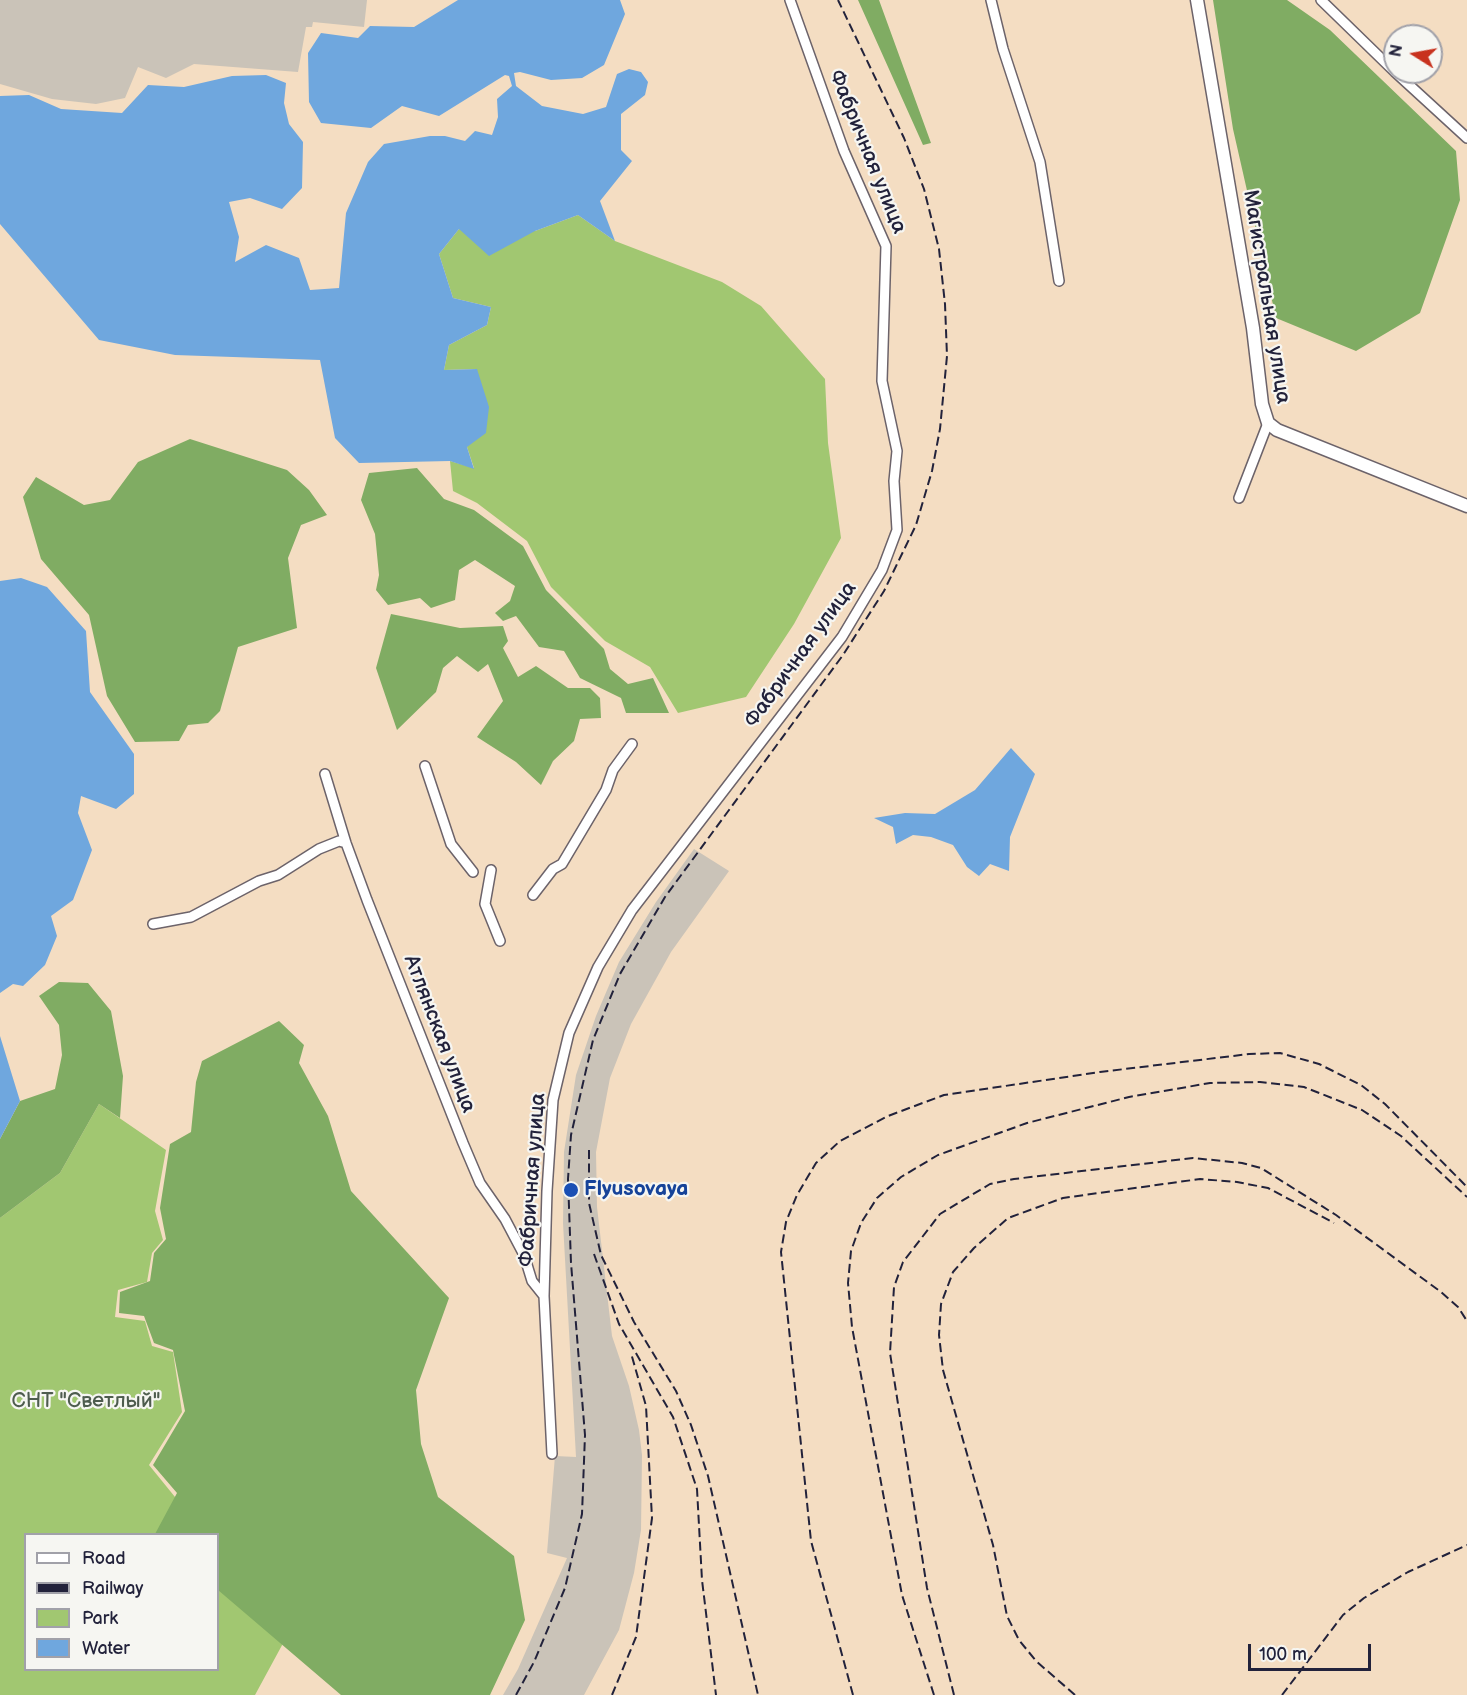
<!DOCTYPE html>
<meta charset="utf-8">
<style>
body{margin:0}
#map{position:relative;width:1467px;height:1695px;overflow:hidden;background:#f4ddc2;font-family:"Balsamiq Sans",sans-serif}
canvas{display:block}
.legend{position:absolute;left:24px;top:1533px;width:195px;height:138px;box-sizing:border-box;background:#f6f6f2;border:2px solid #a1a1a9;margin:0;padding:8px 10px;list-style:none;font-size:18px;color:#22223b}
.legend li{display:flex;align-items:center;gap:12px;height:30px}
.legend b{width:30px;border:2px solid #a1a1a9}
.north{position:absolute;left:1383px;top:24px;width:60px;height:60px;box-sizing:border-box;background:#f6f6f2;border:2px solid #a1a1a9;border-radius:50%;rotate:281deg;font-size:16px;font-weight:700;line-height:24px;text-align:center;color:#22223b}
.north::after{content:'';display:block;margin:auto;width:21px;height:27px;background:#c8321e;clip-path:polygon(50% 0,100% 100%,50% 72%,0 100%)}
.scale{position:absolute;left:1248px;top:1644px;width:123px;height:27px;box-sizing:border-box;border:3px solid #22223b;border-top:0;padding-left:8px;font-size:18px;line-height:21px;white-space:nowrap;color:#22223b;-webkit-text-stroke:4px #f6f6f2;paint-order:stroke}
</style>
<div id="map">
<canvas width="1467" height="1695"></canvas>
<ul class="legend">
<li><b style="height:8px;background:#fff"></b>Road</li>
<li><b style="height:8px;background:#22223b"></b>Railway</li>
<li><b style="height:16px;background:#a1c771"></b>Park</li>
<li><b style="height:16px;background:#6fa7de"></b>Water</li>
</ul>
<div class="north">N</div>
<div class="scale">100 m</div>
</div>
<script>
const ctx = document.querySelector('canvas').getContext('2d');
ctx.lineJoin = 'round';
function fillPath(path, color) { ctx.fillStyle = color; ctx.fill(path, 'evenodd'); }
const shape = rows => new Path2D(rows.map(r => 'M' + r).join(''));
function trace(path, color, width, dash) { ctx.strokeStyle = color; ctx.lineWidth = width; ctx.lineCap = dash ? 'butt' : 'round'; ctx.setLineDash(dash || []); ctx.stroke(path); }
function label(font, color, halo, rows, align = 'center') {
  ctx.font = font + ' "Balsamiq Sans",sans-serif'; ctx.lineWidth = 4.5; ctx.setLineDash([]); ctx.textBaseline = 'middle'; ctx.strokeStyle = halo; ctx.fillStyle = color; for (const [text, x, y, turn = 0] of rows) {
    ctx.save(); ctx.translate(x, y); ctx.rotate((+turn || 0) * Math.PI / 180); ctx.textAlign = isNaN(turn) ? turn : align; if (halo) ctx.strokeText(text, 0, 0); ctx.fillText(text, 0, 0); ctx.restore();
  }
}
fillPath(shape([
 [0,0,367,0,364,27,313,22,312,27,306,27,298,72,194,64,166,78,138,67,125,98,96,104,52,99,0,84],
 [694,849,729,871,671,952,631,1024,610,1078,596,1152,597,1207,612,1336,629,1386,639,1430,642,1455,641,1530,634,1573,619,1630,584,1695,503,1695,518,1669,567,1558,547,1553,555,1456,576,1457,563,1223,564,1152,576,1075,596,1016,619,962,656,902]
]), '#cac3b8');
fillPath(shape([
 [578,215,615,241,722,282,761,306,825,379,828,443,841,538,794,624,746,697,678,713,650,667,605,641,551,587,527,541,477,503,453,491,450,461,474,468,467,447,476,369,444,370,449,345,487,325,491,307,453,298,439,254,459,229,535,231],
 [99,1104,166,1150,155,1211,163,1240,152,1253,147,1282,118,1290,115,1317,145,1321,152,1346,173,1352,182,1412,149,1465,175,1497,185,1534,26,1534,26,1670,218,1670,218,1584,287,1636,255,1695,0,1695,0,1218,60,1173]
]), '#a1c771');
fillPath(shape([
 [858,0,879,0,931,143,923,145],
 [1213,0,1287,0,1330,30,1456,151,1460,200,1420,313,1356,351,1276,318,1233,129],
 [190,439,287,470,309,490,327,515,301,525,288,558,297,628,238,647,220,711,208,723,188,725,179,741,135,742,107,696,89,615,41,559,23,497,36,477,84,505,110,500,138,462],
 [417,468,444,499,474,510,523,546,546,590,604,649,610,669,628,684,653,678,669,713,626,713,621,698,580,678,564,651,539,647,516,616,503,621,495,613,510,601,515,586,475,560,459,570,455,600,431,608,420,598,388,605,376,590,379,575,375,534,361,500,369,473],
 [391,614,460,628,503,626,508,641,503,648,518,677,536,666,568,688,590,688,600,698,601,718,580,719,574,741,553,761,541,785,516,762,477,737,503,701,488,664,478,672,457,656,443,668,436,692,397,730,376,668],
 [59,982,88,983,111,1011,123,1076,120,1118,99,1104,60,1173,0,1218,0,1139,20,1101,55,1089,62,1055,59,1025,39,996],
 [279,1021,304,1045,299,1063,328,1116,351,1191,449,1298,416,1390,421,1444,438,1497,514,1556,525,1620,490,1695,341,1695,218,1590,218,1534,155,1534,177,1493,153,1465,185,1411,173,1350,154,1343,144,1316,119,1313,120,1292,150,1281,154,1253,166,1239,160,1208,170,1144,191,1132,196,1082,202,1061]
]), '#80ac63');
fillPath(shape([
 [458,0,620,0,625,14,604,65,582,78,551,80,520,72,514,73,516,86,542,106,583,114,606,107,617,74,629,69,641,72,648,82,645,95,621,114,621,150,632,161,600,201,615,241,578,215,535,231,489,256,459,229,439,254,453,298,491,307,487,325,449,345,444,370,477,369,489,407,486,433,467,447,474,469,450,461,359,463,335,438,320,360,175,355,99,340,0,224,0,96,29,95,61,109,122,113,148,85,184,87,232,76,266,75,286,83,284,103,289,124,303,142,302,188,282,209,250,198,229,202,239,237,235,262,266,245,299,258,310,290,339,288,346,213,368,162,384,144,430,136,445,136,465,141,475,131,492,135,498,117,497,99,512,86,509,76,505,75,439,116,402,106,371,128,321,123,309,102,308,53,321,33,358,38,370,26,414,27],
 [21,578,47,587,86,631,90,692,134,754,134,794,116,809,81,796,78,813,92,850,73,900,51,916,57,936,45,965,23,986,13,984,0,993,0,581],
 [1011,748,1035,774,1010,837,1009,871,990,864,979,876,967,867,953,845,931,837,913,835,896,844,893,827,874,818,905,813,935,814,975,790],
 [0,1036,20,1101,0,1139]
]), '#6fa7de');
const street = shape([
 [991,0,1003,49,1040,162,1059,281],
 [1321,0,1395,72],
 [1395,72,1467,138],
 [1239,498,1268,423],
 [425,766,451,844,473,872],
 [325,774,346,843,367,900,463,1143,480,1183,505,1219,524,1255,532,1281,544,1296],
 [491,870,485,904,500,941],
 [533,895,553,869,562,864,606,790,613,770,632,744],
 [153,924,191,917,259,881,278,875,319,849,339,841,346,843],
 [552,1454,544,1296,547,1191,553,1100,569,1033,598,967,632,910,842,637,882,570,897,530,894,481,897,451,882,381,886,246,844,151,790,0]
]);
const secondary = shape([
 [1197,0,1253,328,1262,404,1268,423,1277,430,1467,506]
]);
trace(street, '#6c636a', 12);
trace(secondary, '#6c636a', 15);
trace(street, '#fff', 9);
trace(secondary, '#fff', 12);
trace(shape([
 [589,1150,589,1203,601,1255,634,1322,676,1391,691,1425,708,1476,758,1695],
 [594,1254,619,1324,673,1417,697,1489,702,1580,716,1695],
 [516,1695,534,1662,565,1588,582,1514,585,1435,571,1263,568,1179,571,1135,593,1040,620,974,665,897,843,655,884,591,916,525,932,471,940,429,947,356,945,304,939,249,924,189,904,138,838,0],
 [612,1695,636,1637,652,1518,646,1406,631,1353],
 [853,1695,811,1541,781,1252,786,1222,797,1195,816,1163,840,1141,888,1116,944,1095,1100,1072,1249,1054,1280,1053,1319,1064,1361,1085,1385,1104,1467,1187],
 [934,1695,902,1595,852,1327,848,1283,851,1251,861,1223,877,1198,901,1177,938,1155,1027,1123,1129,1097,1210,1083,1260,1082,1304,1087,1362,1110,1401,1136,1467,1197],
 [954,1695,927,1588,890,1353,894,1287,903,1262,940,1214,990,1184,1014,1179,1193,1158,1242,1163,1261,1168,1336,1215,1441,1292,1458,1307,1467,1321],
 [1075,1695,1036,1661,1019,1640,1007,1616,993,1545,943,1370,939,1335,941,1304,953,1272,974,1248,1008,1218,1063,1198,1200,1179,1237,1182,1268,1188,1334,1223],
 [1282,1695,1343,1615,1364,1598,1408,1572,1467,1545]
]), '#22223b', 2, [9, 4.5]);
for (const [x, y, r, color] of [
 [571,1190,8,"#1a4fb4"]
]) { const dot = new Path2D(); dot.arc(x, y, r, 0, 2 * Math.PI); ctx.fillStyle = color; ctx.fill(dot); trace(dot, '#f6f6f2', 2); }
label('21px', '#22223b', '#f6f6f2', [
 ["Фабричная улица",867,152,68],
 ["Магистральная улица",1266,297,81],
 ["Фабричная улица",801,655,-54],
 ["Атлянская улица",439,1034,69],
 ["Фабричная улица",533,1180,-86]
]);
label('bold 21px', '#164399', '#f6f6f2', [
 ["Flyusovaya",584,1190]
], 'left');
label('21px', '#4e5c4e', '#f6f6f2', [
 ["СНТ \"Светлый\"",86,1402]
]);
</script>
